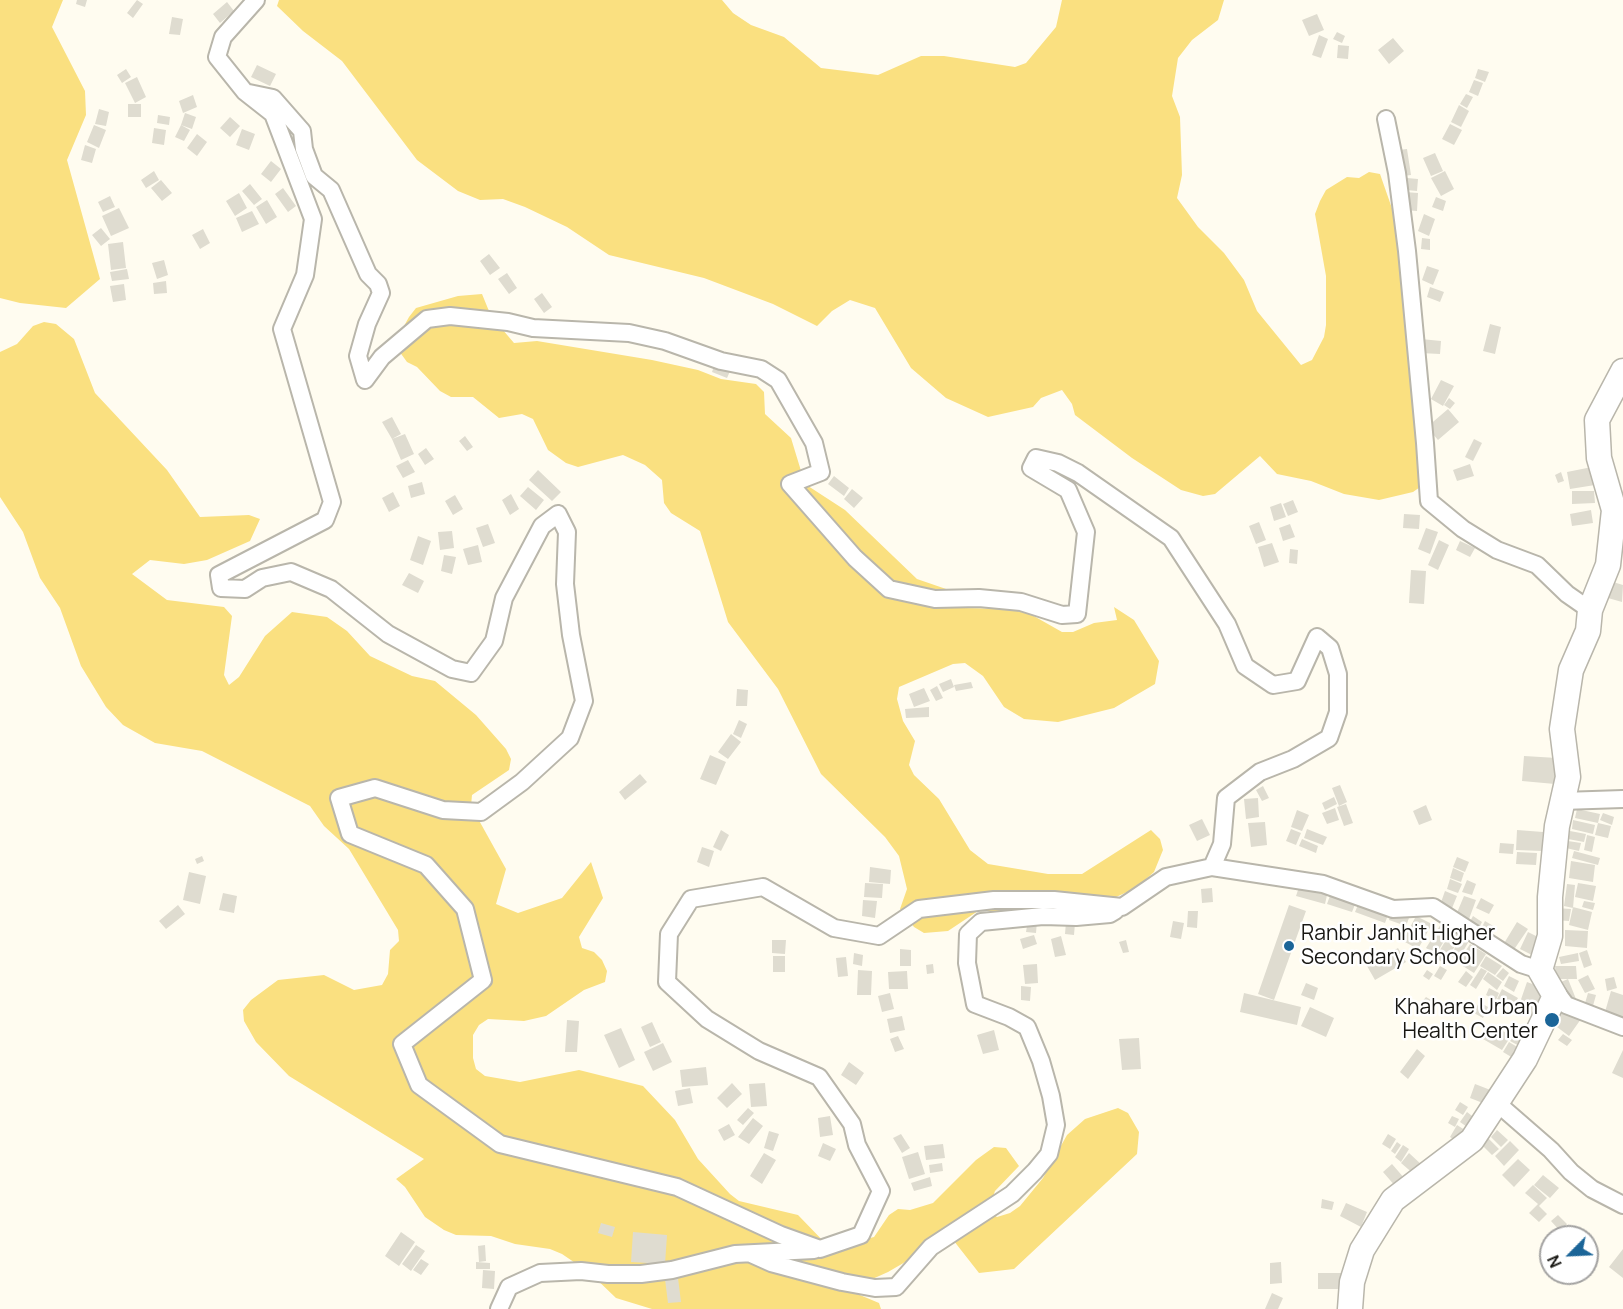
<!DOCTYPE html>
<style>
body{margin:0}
#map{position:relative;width:1623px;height:1309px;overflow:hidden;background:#fffcf0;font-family:Manrope,sans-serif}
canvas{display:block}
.north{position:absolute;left:1539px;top:1225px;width:60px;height:60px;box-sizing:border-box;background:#fff;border:2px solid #a3a2a1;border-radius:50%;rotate:246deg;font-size:16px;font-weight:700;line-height:24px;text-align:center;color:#181713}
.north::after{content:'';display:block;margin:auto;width:21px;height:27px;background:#1b6598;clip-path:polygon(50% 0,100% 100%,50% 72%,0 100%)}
</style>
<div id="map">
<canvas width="1623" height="1309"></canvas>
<div class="north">N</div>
</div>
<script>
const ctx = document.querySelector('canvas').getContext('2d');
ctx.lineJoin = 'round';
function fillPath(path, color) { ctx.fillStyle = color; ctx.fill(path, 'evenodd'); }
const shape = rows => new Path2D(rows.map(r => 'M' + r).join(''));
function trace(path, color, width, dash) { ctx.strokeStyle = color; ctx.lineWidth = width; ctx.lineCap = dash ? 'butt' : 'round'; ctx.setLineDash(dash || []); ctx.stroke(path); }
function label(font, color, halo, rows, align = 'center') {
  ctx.font = font + ' Manrope,sans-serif'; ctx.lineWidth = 5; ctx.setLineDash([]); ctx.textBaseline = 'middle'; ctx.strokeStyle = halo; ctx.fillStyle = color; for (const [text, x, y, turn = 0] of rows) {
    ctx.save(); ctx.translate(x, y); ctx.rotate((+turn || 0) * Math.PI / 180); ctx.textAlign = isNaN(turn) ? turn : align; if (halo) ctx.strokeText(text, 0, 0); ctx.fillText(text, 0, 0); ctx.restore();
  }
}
fillPath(shape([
 [0,0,63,0,52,27,85,91,86,115,67,160,100,279,66,308,20,303,0,298],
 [279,0,722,0,733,13,751,25,784,37,821,68,878,75,921,56,944,56,1015,67,1026,63,1056,27,1062,0,1224,0,1218,20,1192,40,1178,58,1172,96,1180,117,1182,175,1177,198,1198,227,1224,253,1244,280,1257,311,1301,365,1312,360,1324,337,1326,325,1326,276,1315,214,1320,201,1326,190,1347,177,1359,178,1369,172,1380,174,1395,217,1419,398,1415,431,1427,475,1423,485,1413,492,1379,500,1344,494,1311,481,1277,474,1260,456,1215,494,1203,496,1181,490,1132,458,1075,415,1072,404,1062,390,1041,398,1033,407,988,417,946,398,911,368,875,308,850,300,832,311,817,326,773,304,704,278,609,255,567,227,525,207,503,199,480,200,458,191,417,160,342,61,303,31,277,6],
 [482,294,491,316,514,343,537,341,652,360,698,370,721,379,756,384,764,392,765,414,791,438,805,484,845,510,917,579,949,590,964,608,1010,609,1032,615,1062,632,1073,632,1094,623,1117,620,1114,607,1134,620,1159,661,1155,684,1114,708,1058,722,1024,719,1004,707,983,676,965,663,953,664,899,687,897,699,903,721,915,741,909,765,914,775,939,799,970,850,988,864,1048,874,1082,874,1151,830,1160,839,1163,850,1154,872,1136,888,1105,902,1037,911,978,911,948,931,924,933,914,927,900,909,907,889,899,856,885,837,821,774,778,689,728,622,700,531,671,513,664,503,662,480,645,465,623,455,578,467,566,463,548,450,533,419,522,414,499,418,473,397,451,397,440,391,417,367,407,362,394,344,409,317,416,308,458,296],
 [44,322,56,324,74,339,95,393,167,470,200,517,249,515,260,519,250,541,207,560,184,564,150,560,132,574,167,600,224,607,232,616,224,675,229,685,239,677,265,636,292,612,327,617,347,631,370,656,412,676,435,681,476,715,506,749,511,759,509,770,472,795,471,806,506,869,496,904,518,913,562,898,591,862,603,898,579,937,582,948,594,952,602,960,607,971,605,982,584,990,546,1016,524,1021,488,1019,479,1025,473,1035,473,1058,476,1069,485,1076,520,1082,579,1070,643,1086,675,1120,698,1159,730,1194,739,1201,798,1215,830,1248,874,1237,889,1215,898,1209,910,1210,933,1203,976,1160,994,1147,1006,1148,1019,1166,995,1191,988,1211,997,1217,1010,1213,1020,1206,1043,1178,1067,1135,1085,1119,1118,1108,1128,1113,1139,1132,1137,1154,1014,1269,979,1273,950,1236,888,1272,848,1290,879,1303,881,1309,652,1309,616,1298,590,1273,562,1254,550,1249,515,1244,491,1236,456,1235,444,1230,425,1217,405,1187,396,1179,424,1159,289,1076,256,1042,244,1021,243,1010,251,1000,278,980,324,975,354,990,382,985,388,974,390,950,399,941,398,930,349,849,324,826,310,806,202,751,155,743,123,725,106,707,81,666,60,608,40,578,23,532,0,497,0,352,17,344,33,326]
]), '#fae080');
fillPath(shape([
 [77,0,87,0,85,7,76,4],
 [137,0,143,4,133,18,127,13],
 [227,2,234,11,220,23,213,14],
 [1317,14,1324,30,1309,36,1302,20],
 [172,17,183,19,180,35,169,34],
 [1337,32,1345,36,1342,43,1333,39],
 [1319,35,1328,39,1321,58,1312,55],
 [1393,38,1404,51,1389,64,1378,50],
 [1338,45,1349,46,1348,59,1337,58],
 [257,65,276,74,270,86,251,77],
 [126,69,131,77,122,83,117,75],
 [1478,69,1489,72,1485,82,1475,78],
 [137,77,146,97,135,103,125,83],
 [1474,80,1483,83,1478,96,1469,92],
 [1466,94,1473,97,1467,108,1460,104],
 [193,95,197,107,183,113,179,101],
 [128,104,141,104,141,117,128,117],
 [1459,105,1469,111,1461,127,1451,122],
 [99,109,109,112,106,126,95,124],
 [185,113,196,117,192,129,181,125],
 [158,115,170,117,169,125,157,123],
 [230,117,240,126,230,137,220,128],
 [1450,124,1462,130,1454,145,1442,139],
 [94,125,106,130,99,148,87,142],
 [181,125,190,130,184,141,175,137],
 [154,128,166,130,164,145,152,143],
 [242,129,255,134,249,150,236,145],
 [197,134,207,142,197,156,187,148],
 [85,145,96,149,92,163,81,160],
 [1407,149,1411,175,1403,176,1399,150],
 [1435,153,1443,171,1431,176,1423,158],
 [271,161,281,169,271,182,261,174],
 [154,171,159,180,146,188,141,180],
 [1445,171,1454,189,1441,196,1431,178],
 [1407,178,1418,179,1417,191,1406,190],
 [161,180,172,193,162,201,151,188],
 [250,184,262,199,254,205,242,191],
 [283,188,296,206,288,212,275,194],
 [1405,192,1418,193,1417,211,1404,210],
 [239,193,247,208,235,216,226,201],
 [110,196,115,207,103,212,98,202],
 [1436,197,1446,201,1443,211,1432,207],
 [267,200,277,217,266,224,256,207],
 [119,208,129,228,111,236,102,216],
 [252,211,259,224,242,232,236,218],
 [1424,214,1435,219,1429,236,1418,231],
 [101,228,110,239,101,246,92,235],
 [203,229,210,243,200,249,192,235],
 [1422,238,1430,239,1430,250,1421,249],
 [123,242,126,268,111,270,108,244],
 [489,254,500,268,490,275,480,261],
 [164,260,168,275,157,279,152,263],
 [1427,266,1439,270,1433,285,1422,280],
 [127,269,129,279,112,281,110,272],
 [507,273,517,288,509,294,498,279],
 [166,281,167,293,154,294,153,283],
 [124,284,126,300,113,302,110,286],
 [1430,287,1444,292,1440,302,1427,297],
 [542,293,552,307,544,313,534,299],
 [1490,324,1501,327,1495,354,1483,351],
 [1421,339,1441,341,1440,354,1420,353],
 [715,363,731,369,727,378,712,372],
 [1441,380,1454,386,1443,406,1431,399],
 [1449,398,1455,403,1450,409,1444,405],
 [1448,409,1459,422,1438,440,1427,427],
 [392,417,401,434,392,439,382,422],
 [405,434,414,454,401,460,392,439],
 [465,436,473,447,467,451,459,441],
 [1474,439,1482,443,1473,461,1465,457],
 [426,448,434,459,425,465,418,454],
 [408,460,415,472,403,478,396,466],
 [1470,464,1474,476,1457,481,1453,470],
 [1592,467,1595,485,1570,489,1567,472],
 [538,470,561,492,552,501,529,480],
 [1561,472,1564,481,1558,483,1555,475],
 [834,476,849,488,844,496,828,484],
 [422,482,425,494,411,498,408,486],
 [528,487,544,500,536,510,520,496],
 [852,489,863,498,854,508,844,499],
 [1572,491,1594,491,1595,503,1572,504],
 [393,492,400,506,389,512,382,498],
 [511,494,519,509,510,515,502,500],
 [455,495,463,509,453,515,445,501],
 [1293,500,1298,512,1288,516,1283,504],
 [1281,503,1286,517,1274,521,1270,507],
 [1591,510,1593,523,1572,526,1570,514],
 [1404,514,1420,515,1419,529,1403,528],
 [1259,522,1266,540,1256,544,1249,526],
 [488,524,495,543,483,547,476,528],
 [1290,524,1295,537,1283,541,1279,528],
 [1426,528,1438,532,1430,554,1418,549],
 [452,531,454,548,440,550,438,532],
 [418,536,431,541,423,565,410,560],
 [1439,540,1449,545,1438,570,1428,565],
 [1460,541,1475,548,1470,557,1456,550],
 [1272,543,1279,562,1264,567,1258,547],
 [478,545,482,562,468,565,463,549],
 [1290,549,1298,550,1297,564,1289,563],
 [444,555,456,557,452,574,441,571],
 [1411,570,1426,571,1424,604,1409,603],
 [409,573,424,581,418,593,402,585],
 [1613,582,1623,585,1622,602,1608,598],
 [951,679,954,687,943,692,939,684],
 [971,682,973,688,956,691,954,685],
 [937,686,943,698,936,701,930,690],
 [924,688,930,701,914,707,909,694],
 [737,689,748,690,747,706,736,706],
 [929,707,929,717,906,718,905,709],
 [739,720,747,724,741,738,733,734],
 [731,734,741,742,728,759,718,752],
 [710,755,726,762,716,785,700,779],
 [1524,756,1557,758,1555,784,1522,781],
 [640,774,647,782,625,800,619,792],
 [1340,785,1347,802,1339,806,1332,788],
 [1263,786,1269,798,1262,801,1256,790],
 [1334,797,1337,804,1325,810,1322,803],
 [1258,798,1259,817,1246,819,1244,799],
 [1346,804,1353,823,1344,826,1337,807],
 [1426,805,1432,820,1419,825,1413,811],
 [1335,808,1339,820,1327,824,1322,813],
 [1577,809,1600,814,1598,823,1575,818],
 [1297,810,1309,815,1302,831,1291,827],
 [1603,813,1614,817,1612,825,1600,820],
 [1202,819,1210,835,1197,841,1189,825],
 [1573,820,1595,825,1593,834,1572,829],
 [1265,822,1267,845,1251,847,1248,823],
 [1598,823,1611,826,1608,838,1595,835],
 [1291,829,1301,833,1296,845,1286,841],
 [1307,829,1327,837,1323,845,1304,838],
 [721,830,729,835,721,851,713,847],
 [1517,830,1543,832,1542,851,1516,850],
 [1570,831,1586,834,1584,842,1568,839],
 [1587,835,1595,837,1592,852,1584,850],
 [1302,839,1318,846,1316,853,1299,846],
 [1568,841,1581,843,1579,851,1566,848],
 [1500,843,1514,844,1513,854,1499,853],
 [702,847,714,851,709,867,697,862],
 [1574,851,1600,858,1598,865,1572,858],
 [1517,852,1537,853,1536,865,1516,864],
 [202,856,204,861,197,864,195,859],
 [1457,857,1469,862,1465,872,1453,867],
 [1571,861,1595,865,1593,882,1569,878],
 [870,867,891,870,890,884,869,882],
 [1453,868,1464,873,1461,882,1450,878],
 [189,872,206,876,200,904,183,900],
 [1450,879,1462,884,1458,893,1447,889],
 [1467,880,1476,884,1472,895,1462,892],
 [865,883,883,884,882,898,864,897],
 [1578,883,1596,886,1593,901,1575,897],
 [1300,884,1328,891,1325,904,1296,896],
 [1567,884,1575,885,1573,908,1564,906],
 [1212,888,1213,902,1202,903,1201,889],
 [1445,891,1457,896,1450,913,1439,908],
 [223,893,237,896,234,913,219,910],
 [1331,893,1356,902,1352,912,1327,904],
 [1464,896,1476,900,1469,919,1456,915],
 [1481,898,1494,905,1489,914,1476,908],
 [863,900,877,901,875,918,862,916],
 [1360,900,1389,912,1385,923,1355,912],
 [1584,901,1595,903,1593,910,1582,907],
 [178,905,185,914,166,929,159,921],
 [1289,905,1306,911,1274,1000,1258,994],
 [1573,907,1592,912,1588,930,1569,925],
 [1557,908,1571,909,1569,921,1556,920],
 [1188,911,1198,911,1197,928,1187,927],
 [1392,911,1409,918,1406,926,1389,920],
 [1416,916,1432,924,1418,949,1403,941],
 [1473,916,1482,922,1478,930,1468,925],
 [1028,920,1037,921,1036,933,1026,932],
 [1173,921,1184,923,1181,939,1170,937],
 [1485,921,1495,927,1489,939,1479,933],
 [1066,922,1075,923,1074,935,1065,934],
 [1517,922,1528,929,1513,951,1503,945],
 [1441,924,1451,930,1436,954,1426,948],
 [1454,927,1463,932,1461,937,1469,941,1458,960,1451,956,1457,943,1444,963,1435,958],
 [1565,930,1588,931,1587,948,1565,946],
 [1528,932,1542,939,1534,956,1520,949],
 [1034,935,1037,944,1023,949,1020,939],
 [1061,936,1066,955,1055,957,1051,939],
 [772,940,786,940,785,954,772,953],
 [1126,940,1129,952,1123,953,1119,942],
 [1470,944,1486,954,1474,973,1458,963],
 [1398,948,1406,962,1375,980,1367,966],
 [900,949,911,950,911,966,900,966],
 [1587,950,1592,965,1584,968,1579,953],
 [854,953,863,955,862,966,853,964],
 [1578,953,1579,961,1561,964,1559,957],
 [773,956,785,956,785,972,773,972],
 [1486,956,1502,966,1495,975,1480,966],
 [846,957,848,976,838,977,836,958],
 [933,964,934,973,927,974,926,965],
 [1037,964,1038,983,1025,984,1023,965],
 [1440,966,1447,970,1441,980,1434,976],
 [1555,966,1576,966,1577,979,1556,979],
 [1481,968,1487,971,1476,989,1470,985],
 [1503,968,1509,973,1503,981,1496,976],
 [858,970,872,971,871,995,857,995],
 [1427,970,1433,974,1429,980,1423,976],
 [907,971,908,989,889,989,888,972],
 [1466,971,1473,977,1466,987,1458,982],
 [1488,972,1502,982,1497,990,1483,979],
 [1588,975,1595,989,1585,993,1578,980],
 [1509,976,1519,981,1514,992,1504,986],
 [1614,977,1617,988,1607,991,1605,979],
 [1568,979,1576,999,1569,1002,1561,982],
 [1527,982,1546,989,1536,1018,1517,1011],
 [1306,983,1318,988,1314,1000,1301,995],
 [1021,986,1031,987,1030,1001,1021,1000],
 [1489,988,1499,993,1496,1000,1486,995],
 [1502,989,1518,998,1513,1007,1497,999],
 [1611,991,1623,995,1623,1019,1605,1012],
 [890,993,894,1009,882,1012,878,996],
 [1244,993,1301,1007,1297,1025,1240,1012],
 [1588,993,1596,995,1591,1013,1583,1010],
 [1426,997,1431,1000,1426,1007,1421,1003],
 [1479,1002,1488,1007,1483,1018,1474,1013],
 [1310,1007,1334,1018,1326,1037,1301,1026],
 [1565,1008,1581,1019,1569,1036,1553,1024],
 [902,1016,905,1030,890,1033,887,1019],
 [567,1020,579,1021,577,1052,565,1052],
 [652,1022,661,1042,650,1047,641,1027],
 [1513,1023,1524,1029,1519,1038,1528,1042,1525,1049,1510,1041,1514,1034,1508,1030],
 [1492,1024,1511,1036,1502,1050,1483,1039],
 [621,1028,635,1060,619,1068,604,1035],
 [994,1030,999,1050,983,1054,977,1035],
 [1563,1034,1572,1040,1567,1046,1558,1040],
 [898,1036,904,1049,895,1052,890,1039],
 [1139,1038,1141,1069,1122,1070,1119,1039],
 [1509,1042,1524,1051,1518,1061,1503,1052],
 [663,1043,672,1062,653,1071,644,1052],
 [1417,1049,1425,1056,1408,1079,1400,1072],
 [1623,1050,1623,1078,1612,1073],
 [849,1062,864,1073,856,1085,841,1075],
 [706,1067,708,1085,682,1087,680,1070],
 [732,1083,742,1094,727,1108,717,1098],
 [765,1083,767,1106,751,1107,749,1084],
 [1475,1084,1493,1091,1488,1105,1470,1098],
 [690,1088,693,1103,678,1106,675,1091],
 [1460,1102,1468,1107,1463,1115,1455,1110],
 [748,1108,754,1113,743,1125,737,1120],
 [1467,1112,1476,1119,1470,1129,1460,1122],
 [830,1116,833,1135,820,1137,818,1118],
 [1452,1116,1459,1119,1455,1127,1448,1123],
 [753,1118,763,1126,749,1144,738,1137],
 [729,1124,735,1135,724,1141,718,1130],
 [1457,1125,1468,1132,1461,1144,1450,1137],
 [1497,1130,1508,1140,1501,1147,1491,1137],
 [769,1131,779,1134,773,1151,764,1148],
 [901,1134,910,1148,902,1153,893,1138],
 [1388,1134,1396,1139,1390,1149,1382,1144],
 [1488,1138,1499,1149,1492,1155,1482,1145],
 [1510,1141,1519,1150,1504,1166,1495,1156],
 [1397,1142,1401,1145,1395,1154,1391,1151],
 [823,1143,836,1149,830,1161,818,1156],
 [943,1144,945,1158,926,1160,924,1146],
 [1403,1145,1409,1149,1401,1162,1395,1157],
 [918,1152,925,1174,909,1179,902,1157],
 [764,1153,776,1160,762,1184,750,1176],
 [1409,1153,1423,1166,1415,1175,1401,1163],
 [1518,1159,1530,1170,1514,1187,1502,1175],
 [942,1163,943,1171,930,1173,929,1165],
 [1392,1164,1405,1179,1396,1187,1383,1172],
 [1543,1175,1559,1188,1550,1198,1534,1185],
 [930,1177,932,1186,914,1191,911,1183],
 [1533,1185,1547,1198,1539,1206,1547,1214,1539,1222,1529,1213,1538,1204,1525,1193],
 [1322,1199,1334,1202,1332,1210,1321,1208],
 [1346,1203,1367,1212,1361,1227,1340,1216],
 [1558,1215,1567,1224,1560,1231,1551,1221],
 [601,1223,615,1227,612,1237,598,1233],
 [401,1232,415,1242,399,1266,385,1256],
 [633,1232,667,1235,665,1264,631,1262],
 [416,1245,425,1251,411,1271,402,1264],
 [485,1245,486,1261,479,1262,478,1246],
 [1623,1249,1623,1278,1609,1267],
 [421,1259,429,1264,421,1275,413,1270],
 [476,1262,490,1263,490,1269,476,1269],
 [1281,1262,1282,1283,1270,1284,1270,1263],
 [483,1270,495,1271,494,1289,482,1288],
 [1318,1273,1343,1273,1343,1289,1318,1289],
 [678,1278,681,1302,668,1303,665,1279],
 [1272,1293,1283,1298,1278,1309,1265,1309]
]), '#dfdcd0');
const street = shape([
 [256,0,223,37,217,57,245,92,273,114,313,219,305,275,282,329,332,502,325,520,219,575,221,588,245,589,262,578,291,572,331,589,388,634,452,669,471,673,494,641,504,598,542,526,558,514,567,532,565,584,571,635,584,701,570,738,522,782,481,812,443,810,375,788,339,798,350,834,426,865,465,909,483,980,402,1044,419,1085,500,1144,677,1187,781,1235,820,1249,861,1235,881,1191,857,1145,852,1124,819,1077,759,1051,707,1019,667,982,669,934,691,899,763,887,834,928,879,936,919,909,994,900,1054,900,1122,907,1166,877,1212,867,1323,884,1393,909,1433,907,1521,964,1540,970,1566,1005,1623,1027],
 [249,93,273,98,302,131,304,149,314,176,331,190,368,274,378,284,381,293,367,324,358,356,365,380,382,357,427,319,450,316,508,322,533,328,629,333,665,341,721,361,761,369,778,380,814,443,821,472,790,484,855,558,889,589,935,599,979,598,1021,602,1062,615,1077,614,1086,532,1068,490,1031,468,1036,458,1058,463,1078,473,1171,538,1227,624,1245,666,1273,685,1297,681,1317,637,1330,648,1338,674,1338,712,1329,738,1293,759,1260,772,1226,798,1222,844,1212,867],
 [1386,119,1397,173,1407,251,1425,443,1429,501,1463,529,1497,550,1537,565,1567,594,1590,610],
 [1562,801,1623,799],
 [1497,1103,1551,1150,1571,1172,1592,1189,1623,1205],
 [751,1254,771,1263,842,1282,875,1288,896,1287,931,1247,1012,1194,1035,1171,1049,1154,1056,1125,1051,1096,1041,1061,1027,1027,1009,1017,975,1004,967,963,968,934,981,922,1043,916,1076,917,1110,914,1115,911],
 [499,1309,509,1287,540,1273,581,1271,608,1274,641,1274,672,1270,735,1254,814,1250]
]);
const secondary = shape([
 [1350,1309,1352,1282,1362,1250,1393,1200,1472,1140,1525,1059,1555,996,1540,970,1550,936,1550,897,1557,826,1568,777,1562,729,1571,670,1588,631,1590,610,1608,565,1614,510,1599,458,1597,420,1623,371]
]);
trace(street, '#b9b6ab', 20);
trace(secondary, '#b9b6ab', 27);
trace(street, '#fff', 16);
trace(secondary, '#fff', 24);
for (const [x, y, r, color] of [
 [1289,946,6,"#1b6598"],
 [1552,1020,8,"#1b6598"]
]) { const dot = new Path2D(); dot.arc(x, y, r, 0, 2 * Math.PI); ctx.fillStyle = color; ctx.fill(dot); trace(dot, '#fff', 2); }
label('21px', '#181713', '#fff', [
 ["Ranbir Janhit Higher",1301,934],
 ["Secondary School",1301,958],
 ["Khahare Urban",1538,1008,"right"],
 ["Health Center",1538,1032,"right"]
], 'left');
</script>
